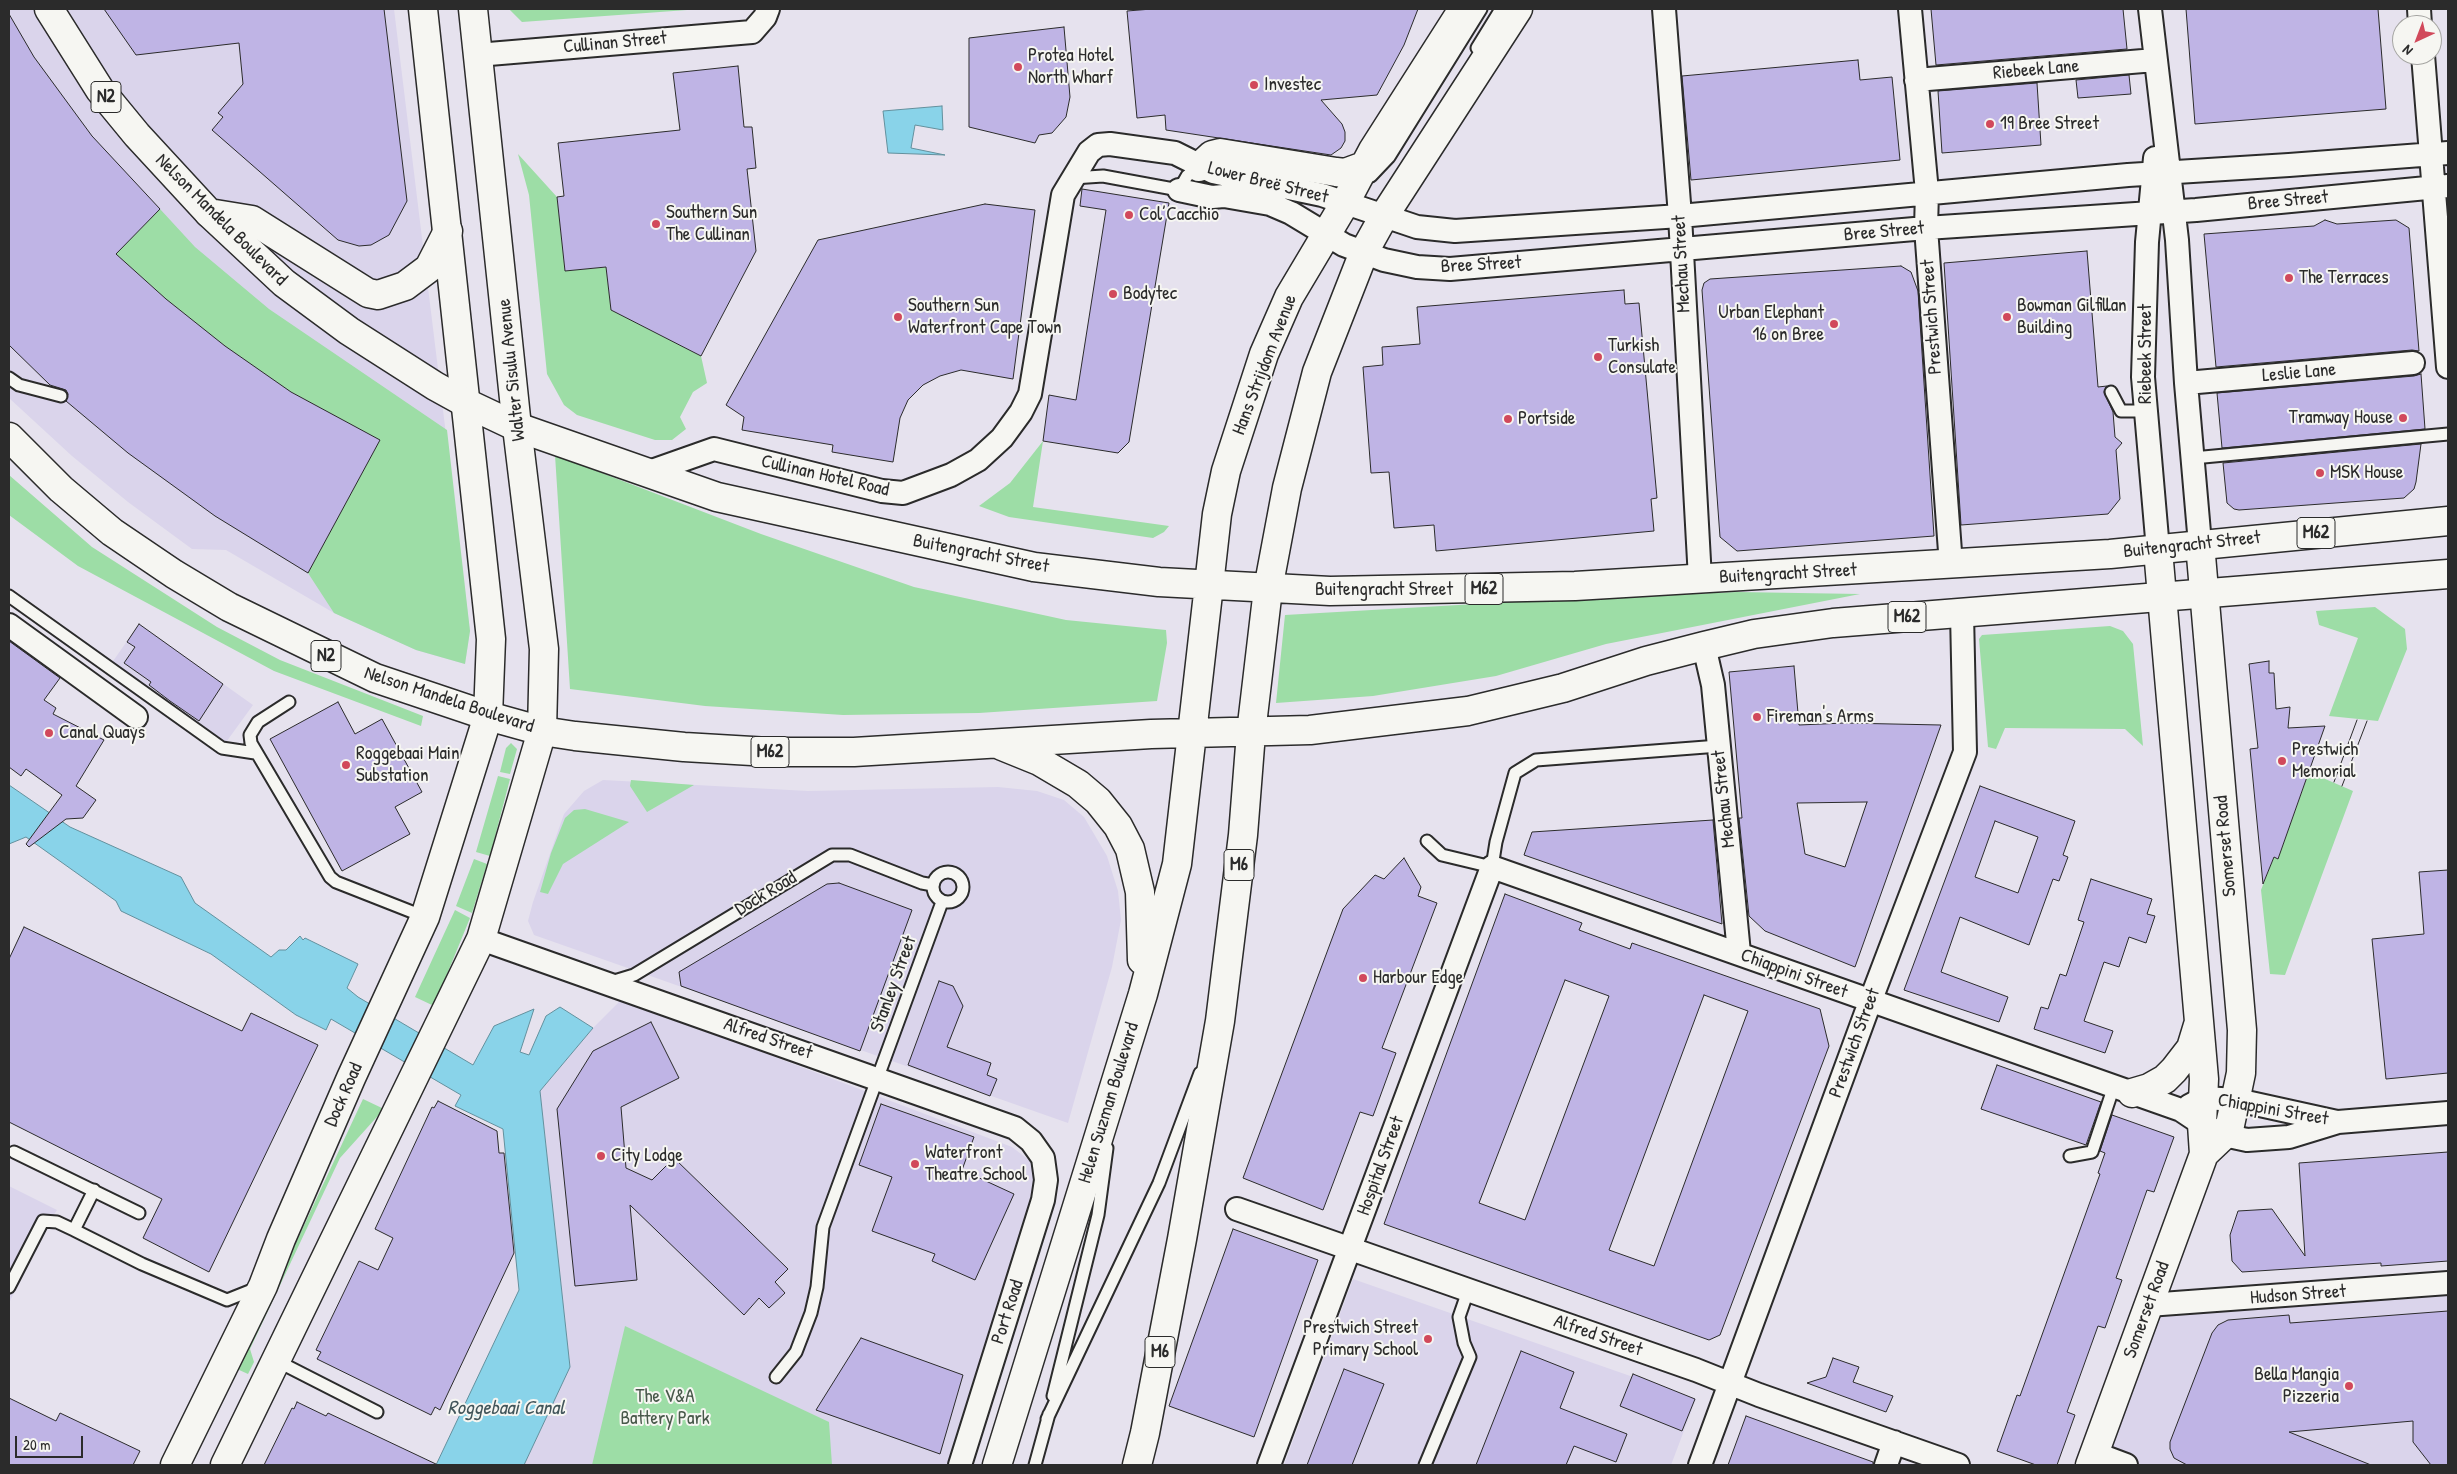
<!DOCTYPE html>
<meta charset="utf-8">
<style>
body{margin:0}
#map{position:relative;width:2457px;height:1474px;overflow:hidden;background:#e6e2ee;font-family:"Patrick Hand",sans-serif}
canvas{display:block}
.frame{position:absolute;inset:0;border:10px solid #2b2b2b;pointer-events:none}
.north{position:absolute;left:2392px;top:15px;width:50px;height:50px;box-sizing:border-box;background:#f6f6f2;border:1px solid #a5a5a2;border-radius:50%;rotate:223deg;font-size:14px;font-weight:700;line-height:20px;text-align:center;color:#2b2b2b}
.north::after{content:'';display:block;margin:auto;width:18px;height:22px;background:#d1495b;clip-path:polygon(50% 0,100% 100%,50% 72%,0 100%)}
.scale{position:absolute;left:15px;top:1436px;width:68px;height:22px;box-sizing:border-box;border:2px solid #2b2b2b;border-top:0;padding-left:6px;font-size:15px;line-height:18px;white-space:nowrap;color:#2b2b2b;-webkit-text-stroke:4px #f6f6f2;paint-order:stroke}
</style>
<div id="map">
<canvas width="2457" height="1474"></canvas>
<div class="frame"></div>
<div class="north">N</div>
<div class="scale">20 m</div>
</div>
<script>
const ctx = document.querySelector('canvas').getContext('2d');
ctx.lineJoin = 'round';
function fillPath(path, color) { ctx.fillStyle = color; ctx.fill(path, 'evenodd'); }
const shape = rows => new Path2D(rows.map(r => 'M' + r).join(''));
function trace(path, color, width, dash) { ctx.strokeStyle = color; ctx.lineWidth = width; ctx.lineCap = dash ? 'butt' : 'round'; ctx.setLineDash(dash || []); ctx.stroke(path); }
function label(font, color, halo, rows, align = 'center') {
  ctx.font = font + ' "Patrick Hand",sans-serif'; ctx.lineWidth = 4; ctx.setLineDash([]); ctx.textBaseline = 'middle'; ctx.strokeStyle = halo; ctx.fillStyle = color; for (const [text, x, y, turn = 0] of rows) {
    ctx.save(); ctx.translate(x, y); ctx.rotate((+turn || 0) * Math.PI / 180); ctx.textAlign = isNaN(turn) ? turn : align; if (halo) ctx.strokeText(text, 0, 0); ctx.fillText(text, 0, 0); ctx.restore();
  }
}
fillPath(shape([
 [9,9,394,9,470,631,465,664,416,650,334,613,226,550,192,549,128,502,72,456,9,398],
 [139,624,253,705,224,745,111,664],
 [603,780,808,791,998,787,1037,791,1064,800,1084,817,1107,856,1118,891,1121,920,1112,967,1068,1123,534,935,528,921,533,902,564,814,584,791],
 [622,999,1012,1147,1034,1164,1037,1180,951,1465,524,1465,570,1366,540,1091,593,1028],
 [9,1186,57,1210,45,1228,9,1303],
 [1353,1279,1696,1399,1671,1465,1284,1465],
 [2448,1283,2448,1465,2090,1465,2148,1305]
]), '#dad4eb');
fillPath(shape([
 [509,9,701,9,522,22],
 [518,154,557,197,565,271,606,267,611,310,701,356,707,383,693,392,680,417,686,429,672,440,655,440,577,415,564,405,547,374,529,195],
 [160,209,195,247,269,309,447,430,470,631,465,664,416,650,334,613,308,573,380,440,291,392,225,346,166,299,116,254],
 [1043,441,1033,507,1169,526,1164,532,1153,538,1009,517,979,506,1010,483],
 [555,455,761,534,914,587,1066,620,1166,630,1167,643,1157,701,979,713,843,715,705,706,570,689],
 [9,475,92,547,217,627,280,660,423,716,421,726,274,671,78,566,9,515],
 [1737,592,1860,594,1606,644,1496,676,1373,696,1276,703,1285,615,1528,601],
 [2375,607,2405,629,2407,649,2378,721,2329,716,2358,638,2319,625,2316,611],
 [2110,626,2123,631,2133,644,2143,746,2125,729,2005,728,1996,749,1988,747,1979,639,1982,635],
 [511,743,517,749,510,774,500,772,506,748],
 [2309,772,2353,791,2285,975,2270,974,2261,890,2274,857,2278,859],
 [498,776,510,779,490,856,476,852],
 [631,780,694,785,647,812,630,786],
 [585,809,629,822,563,864,548,894,540,892,551,853,565,818,574,810],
 [474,859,487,864,472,913,456,906],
 [455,910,470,918,434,1006,415,997],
 [363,1099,384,1109,340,1158,250,1349,254,1362,248,1374,237,1369],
 [625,1326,829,1422,832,1465,592,1465]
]), '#9ddda6');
const water = shape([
 [942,106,943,130,915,125,911,148,945,155,888,153,883,111,942,106],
 [9,785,70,827,181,877,195,903,271,957,279,950,286,950,300,936,303,940,305,938,358,964,347,988,358,997,473,1065,494,1026,534,1009,520,1052,529,1055,546,1016,560,1007,593,1028,540,1091,570,1367,524,1465,436,1465,519,1290,503,1129,455,1106,461,1095,331,1019,326,1030,296,1015,211,954,121,911,116,901,26,837,9,844,9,785]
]);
fillPath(water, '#89d3e9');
trace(water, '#63909d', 1);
const building = shape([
 [104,9,384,9,407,201,389,235,371,245,359,246,338,240,212,130,223,117,218,113,243,84,239,43,136,55,104,9],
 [1152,9,1418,9,1404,45,1377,95,1321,100,1342,124,1345,132,1345,141,1341,148,1331,155,1166,130,1165,115,1137,118,1127,11,1152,9],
 [1931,9,2123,9,2127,49,1936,65,1931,9],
 [2186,9,2378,9,2386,109,2195,124,2186,9],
 [9,14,34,57,92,136,160,209,116,254,166,299,225,346,291,392,380,440,308,573,215,516,128,453,66,401,68,394,66,390,50,385,9,345,9,14],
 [1064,27,1070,97,1066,117,1052,133,1039,135,1035,143,969,127,969,38,1064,27],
 [1858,60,1860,80,1892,77,1900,160,1691,180,1682,76,1858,60],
 [738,66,744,127,752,127,756,168,747,169,756,251,701,356,611,310,606,267,565,271,557,197,564,196,558,143,680,130,673,73,738,66],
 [2129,75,2131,94,2078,98,2076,80,2129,75],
 [2037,83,2041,145,1942,153,1938,91,2037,83],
 [1082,189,1169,203,1129,442,1118,453,1043,441,1049,395,1076,400,1106,210,1080,206,1082,189],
 [985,204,1035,210,1013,379,961,370,940,376,923,385,908,400,900,418,893,462,832,452,833,445,742,430,744,417,726,405,818,240,985,204],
 [2325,220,2337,224,2396,220,2409,228,2419,351,2412,350,2216,367,2204,234,2314,226,2325,220],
 [2087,251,2098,387,2107,386,2104,392,2113,412,2115,437,2122,443,2116,450,2120,499,2108,514,1961,525,1944,263,2087,251],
 [1901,266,1911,272,1918,291,1934,536,1737,551,1720,537,1702,290,1704,283,1710,279,1901,266],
 [1624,290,1625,304,1639,303,1657,498,1651,499,1654,531,1436,551,1434,525,1394,528,1389,472,1371,473,1363,367,1383,365,1382,347,1420,344,1417,307,1624,290],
 [2421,374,2425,429,2222,448,2217,393,2414,376,2421,374],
 [2421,444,2416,482,2414,489,2404,498,2239,510,2234,509,2227,503,2223,463,2421,444],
 [139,624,223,684,199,721,170,701,149,685,151,682,124,663,135,647,127,642,139,624],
 [9,641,60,678,44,700,56,708,53,714,104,740,76,786,96,800,83,818,66,819,29,847,26,844,62,795,26,769,21,776,9,767,9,641],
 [2269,661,2269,673,2274,673,2276,709,2290,707,2288,728,2325,726,2278,859,2274,857,2263,884,2250,749,2258,748,2249,664,2269,661],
 [1794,666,1799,725,1844,723,1941,725,1855,967,1765,931,1749,916,1739,818,1742,818,1729,672,1794,666],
 [1867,802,1845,867,1805,854,1797,803,1867,802],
 [338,702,355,734,382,719,422,792,395,807,410,834,342,871,270,739,338,702],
 [1980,786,2075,821,2063,855,2068,857,2059,881,2053,879,2029,945,1960,917,1941,972,2008,997,1999,1022,1904,990,1980,786],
 [1995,821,2038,837,2018,893,1975,877,1995,821],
 [1713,820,1722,924,1524,855,1532,832,1713,820],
 [1404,858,1421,887,1418,896,1437,903,1382,1048,1396,1053,1373,1116,1360,1112,1323,1210,1243,1178,1343,909,1375,875,1384,879,1404,858],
 [2448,870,2448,1073,2386,1079,2372,939,2424,934,2419,872,2448,870],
 [2091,879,2152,899,2147,914,2155,916,2146,943,2129,937,2119,967,2104,962,2084,1021,2113,1031,2105,1053,2034,1029,2041,1007,2048,1009,2060,974,2066,976,2084,922,2078,920,2091,879],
 [839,883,912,910,860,1051,681,986,679,972,827,884,839,883],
 [1505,894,1582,923,1579,930,1630,949,1632,943,1820,1009,1829,1046,1720,1335,1709,1340,1384,1224,1505,894],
 [1565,980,1609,996,1525,1220,1479,1203,1565,980],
 [1704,995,1748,1011,1654,1266,1609,1250,1704,995],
 [24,927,242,1031,251,1013,318,1045,209,1272,143,1238,162,1199,9,1122,9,959,24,927],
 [939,981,953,986,963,1006,947,1047,991,1063,987,1075,997,1079,990,1096,908,1065,939,981],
 [651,1022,679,1078,621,1107,626,1168,652,1180,674,1158,788,1269,775,1282,785,1293,769,1308,759,1298,744,1315,630,1205,637,1280,575,1286,557,1109,593,1051,651,1022],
 [1997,1065,2101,1102,2086,1145,1981,1109,1997,1065],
 [438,1101,497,1131,499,1153,504,1153,514,1253,440,1410,435,1407,431,1415,317,1359,321,1352,316,1350,359,1261,378,1270,393,1238,375,1229,432,1107,434,1108,438,1101],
 [881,1104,974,1137,962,1170,1014,1194,975,1280,932,1261,935,1254,872,1231,892,1177,859,1165,881,1104],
 [2112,1115,2174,1137,2154,1192,2147,1190,2116,1278,2122,1280,2105,1328,2098,1326,2067,1412,2075,1415,2057,1465,2036,1465,1997,1451,2017,1395,2020,1396,2100,1174,2098,1173,2105,1153,2100,1151,2112,1115],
 [2448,1152,2448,1261,2381,1266,2381,1263,2242,1272,2232,1261,2230,1235,2238,1211,2272,1209,2305,1256,2299,1163,2448,1152],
 [1233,1229,1318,1260,1254,1437,1169,1406,1233,1229],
 [2448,1311,2448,1465,2431,1465,2413,1442,2413,1421,2289,1432,2371,1465,2187,1465,2174,1458,2170,1449,2170,1442,2212,1333,2218,1325,2228,1320,2289,1315,2290,1323,2448,1311],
 [861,1338,963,1375,940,1454,816,1410,861,1338],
 [1521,1351,1574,1372,1560,1408,1627,1434,1616,1462,1574,1446,1566,1465,1476,1465,1521,1351],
 [1833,1358,1859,1367,1853,1382,1893,1396,1886,1412,1807,1383,1826,1377,1833,1358],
 [1344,1369,1384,1384,1352,1465,1307,1465,1344,1369],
 [1633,1374,1695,1399,1682,1431,1620,1406,1633,1374],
 [9,1398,56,1421,60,1413,140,1451,133,1465,9,1465,9,1398],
 [297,1402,326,1416,328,1413,438,1465,264,1465,292,1408,294,1409,297,1402],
 [1746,1416,1873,1462,1873,1465,1728,1465,1746,1416]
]);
fillPath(building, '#bfb4e5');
trace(building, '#2b2b2b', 1);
const lane = shape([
 [1477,48,1501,9],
 [1371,176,1389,157,1481,9],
 [1073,178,1103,176,1179,190,1187,176,1199,167],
 [9,378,19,385,61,396],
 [2111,392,2121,411,2146,411],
 [2193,458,2448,434],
 [9,596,222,748,255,753],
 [289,702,258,722,250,735,251,743,330,877,336,882,425,917],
 [1427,841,1442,855,1492,867,1496,842,1515,773,1536,760,1719,746],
 '933 887a15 15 0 1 1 30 0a15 15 0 1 1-30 0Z',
 [611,982,634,975,832,855,850,855,922,883,933,885],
 [14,1152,139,1213],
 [2070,1156,2092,1152,2114,1086],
 [94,1190,74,1230,142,1264,227,1300,257,1288],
 [9,1287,43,1221,57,1222,74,1230],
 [277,1361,377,1412],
 [776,1377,796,1352,811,1313,817,1287,823,1227,942,902],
 [1053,1396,1098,1215,1107,1148],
 [1047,1419,1159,1183,1200,1073],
 [1035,1465,1049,1414],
 [1425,1465,1470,1357,1464,1343,1459,1317,1468,1291]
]);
const street = shape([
 [1664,9,1680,216,1700,579],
 [1910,9,1927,192,1926,228,1951,565],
 [2150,9,2177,240,2186,383,2200,544],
 [2419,9,2420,25],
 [477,55,752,32,765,17,768,9],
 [2423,55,2448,367],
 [1916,80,2155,60],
 [2155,158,2147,242,2143,377,2158,550],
 [1179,190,1212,197,1224,196,1270,204,1291,213,1344,245,1384,260,1417,267,1450,269,1926,228,2196,210,2448,186],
 [2186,383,2413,363],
 [646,473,714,449,882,491,903,493,951,475,978,460,1002,438,1021,412,1030,394,1063,195,1089,152,1098,145,1110,144,1175,153,1213,172,1322,195,1417,227,1455,231,1680,216,2128,175,2289,165,2448,153],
 [9,625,136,717],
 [1704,646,1713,685,1739,953],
 [481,939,1015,1128,1031,1141,1043,1158,1046,1180,1043,1200,960,1465],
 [2189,1106,2204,1098,2237,1100,2337,1122],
 [1237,1209,1696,1370,1759,1395,1958,1465],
 [2148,1305,2448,1283],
 [2094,1453,2126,1465],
 [1269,1465,1492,867,2181,1110,2202,1124,2224,1135,2247,1140,2289,1137,2338,1122,2448,1113],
 [1700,1465,1870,1002,1965,752,1962,613],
 [1886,1465,1894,1442]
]);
const secondary = shape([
 [1199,167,1212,155,1220,153,1336,172,1345,173,1364,166],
 [2158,550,2204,1079,2202,1124,2204,1154],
 [1209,585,1217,514,1226,471,1264,354,1289,297,1345,203,1373,150,1463,9],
 [1268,589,1287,488,1317,372,1364,252,1384,216,1518,9],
 [2132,1093,2149,1088,2165,1079,2174,1070,2191,1048,2198,1025],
 [175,1465,263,1286,281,1239,351,1078,425,917,488,716,491,639,423,9],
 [225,1465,481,939,542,731,544,649,517,427,473,9],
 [2090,1465,2204,1154,2224,1135,2230,1125,2241,1073,2242,1030,2200,544]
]);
const primary = shape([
 [209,213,284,283,349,331,435,386,464,402,517,427,717,497,1034,567,1159,582,1330,591,1575,586,2110,554,2448,521],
 [9,437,61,489,112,532,174,574,229,607,375,678,488,716,542,731,575,736,684,747,769,752,854,752,1151,734,1310,730,1468,711,1563,688,1646,661,1704,646,1754,634,1833,623,2448,574],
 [1002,746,1039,761,1078,784,1098,801,1118,826,1130,849,1140,892,1142,960],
 [997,1465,1143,994,1177,864,1209,585],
 [1137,1465,1145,1433,1182,1239,1220,1021,1243,835,1251,733,1268,589]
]);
const highway = shape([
 [49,9,100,90,137,135,209,213,252,220,368,293,378,295,405,286,429,268,448,231]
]);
trace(lane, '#2b2b2b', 15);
trace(street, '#2b2b2b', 26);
trace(secondary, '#2b2b2b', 31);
trace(primary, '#2b2b2b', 31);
trace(highway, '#2b2b2b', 31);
trace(lane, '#f6f6f2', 11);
trace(street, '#f6f6f2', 22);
trace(secondary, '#f6f6f2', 28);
trace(primary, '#f6f6f2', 28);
trace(highway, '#f6f6f2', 28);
trace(shape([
 [2334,782,2357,720],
 [2342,786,2367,721]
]), '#2b2b2b', 1);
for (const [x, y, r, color] of [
 [1018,67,5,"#d1495b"],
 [1254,85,5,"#d1495b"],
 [1990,124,5,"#d1495b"],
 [1129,215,5,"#d1495b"],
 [656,224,5,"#d1495b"],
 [2289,278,5,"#d1495b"],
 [1113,294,5,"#d1495b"],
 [898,317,5,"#d1495b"],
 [2007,317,5,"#d1495b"],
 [1834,324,5,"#d1495b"],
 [1598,357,5,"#d1495b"],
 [2403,418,5,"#d1495b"],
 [1508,419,5,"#d1495b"],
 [2320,473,5,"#d1495b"],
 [1757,717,5,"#d1495b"],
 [49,733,5,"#d1495b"],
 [2282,761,5,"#d1495b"],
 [346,765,5,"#d1495b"],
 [1363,978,5,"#d1495b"],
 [601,1156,5,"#d1495b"],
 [915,1164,5,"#d1495b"],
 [1428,1339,5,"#d1495b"],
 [2349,1386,5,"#d1495b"]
]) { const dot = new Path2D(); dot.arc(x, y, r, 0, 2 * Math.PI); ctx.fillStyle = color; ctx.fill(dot); trace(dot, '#f6f6f2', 2); }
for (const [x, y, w] of [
 [106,97,30],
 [2316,533,38],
 [1484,589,38],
 [1907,617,38],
 [326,656,30],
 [770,752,38],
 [1239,865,30],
 [1160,1352,30]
]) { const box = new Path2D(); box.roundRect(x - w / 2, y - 15.5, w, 31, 4); ctx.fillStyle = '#f6f6f2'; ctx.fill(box); trace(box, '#2b2b2b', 1); }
label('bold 18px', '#2b2b2b', null, [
 ["N2",106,97],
 ["M62",2316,533],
 ["M62",1484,589],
 ["M62",1907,617],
 ["N2",326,656],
 ["M62",770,752],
 ["M6",1239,865],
 ["M6",1160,1352]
]);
label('19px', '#2b2b2b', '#f6f6f2', [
 ["Cullinan Street",615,43,-5],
 ["Riebeek Lane",2036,70,-5],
 ["Lower Breë Street",1268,183,14],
 ["Bree Street",2288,201,-5],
 ["Nelson Mandela Boulevard",221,220,45],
 ["Bree Street",1884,232,-5],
 ["Mechau Street",1682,264,-93],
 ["Bree Street",1481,265,-3],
 ["Prestwich Street",1932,317,-94],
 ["Riebeek Street",2146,354,-90],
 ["Hans Strijdom Avenue",1265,365,-69],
 ["Walter Sisulu Avenue",512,370,-96],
 ["Leslie Lane",2299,373,-5],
 ["Cullinan Hotel Road",825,476,13],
 ["Buitengracht Street",2192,545,-6],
 ["Buitengracht Street",981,554,11],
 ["Buitengracht Street",1788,574,-3],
 ["Buitengracht Street",1384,590],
 ["Nelson Mandela Boulevard",449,700,18],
 ["Mechau Street",1724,799,-96],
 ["Somerset Road",2226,846,-95],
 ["Dock Road",766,894,-31],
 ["Chiappini Street",1794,974,20],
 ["Stanley Street",894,984,-70],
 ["Alfred Street",768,1039,19],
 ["Prestwich Street",1855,1043,-70],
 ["Dock Road",344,1095,-66],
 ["Helen Suzman Boulevard",1109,1103,-73],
 ["Chiappini Street",2273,1110,10],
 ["Hospital Street",1381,1166,-70],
 ["Hudson Street",2298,1295,-4],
 ["Somerset Road",2147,1310,-70],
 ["Port Road",1008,1312,-72],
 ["Alfred Street",1598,1336,19]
]);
label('19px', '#2b2b2b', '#f6f6f2', [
 ["Protea Hotel",1028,56],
 ["North Wharf",1028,78],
 ["Investec",1264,85],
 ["19 Bree Street",2000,124],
 ["Southern Sun",666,213],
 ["The Cullinan",666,235],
 ["Col’Cacchio",1139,215],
 ["The Terraces",2299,278],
 ["Bodytec",1123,294],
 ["Southern Sun",908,306],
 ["Waterfront Cape Town",908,328],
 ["Bowman Gilfillan",2017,306],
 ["Building",2017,328],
 ["Urban Elephant",1824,313,"right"],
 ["16 on Bree",1824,335,"right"],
 ["Turkish",1608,346],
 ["Consulate",1608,368],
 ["Tramway House",2393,418,"right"],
 ["Portside",1518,419],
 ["MSK House",2330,473],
 ["Fireman's Arms",1767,717],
 ["Canal Quays",59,733],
 ["Prestwich",2292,750],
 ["Memorial",2292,772],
 ["Roggebaai Main",356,754],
 ["Substation",356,776],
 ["Harbour Edge",1373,978],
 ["Waterfront",925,1153],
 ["Theatre School",925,1175],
 ["City Lodge",611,1156],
 ["Prestwich Street",1418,1328,"right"],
 ["Primary School",1418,1350,"right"],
 ["Bella Mangia",2339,1375,"right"],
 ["Pizzeria",2339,1397,"right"]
], 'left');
label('19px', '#48584a', '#f6f6f2', [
 ["The V&A",665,1397],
 ["Battery Park",665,1419]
]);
label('italic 20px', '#42555a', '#f6f6f2', [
 ["Roggebaai Canal",506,1409]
]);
</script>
